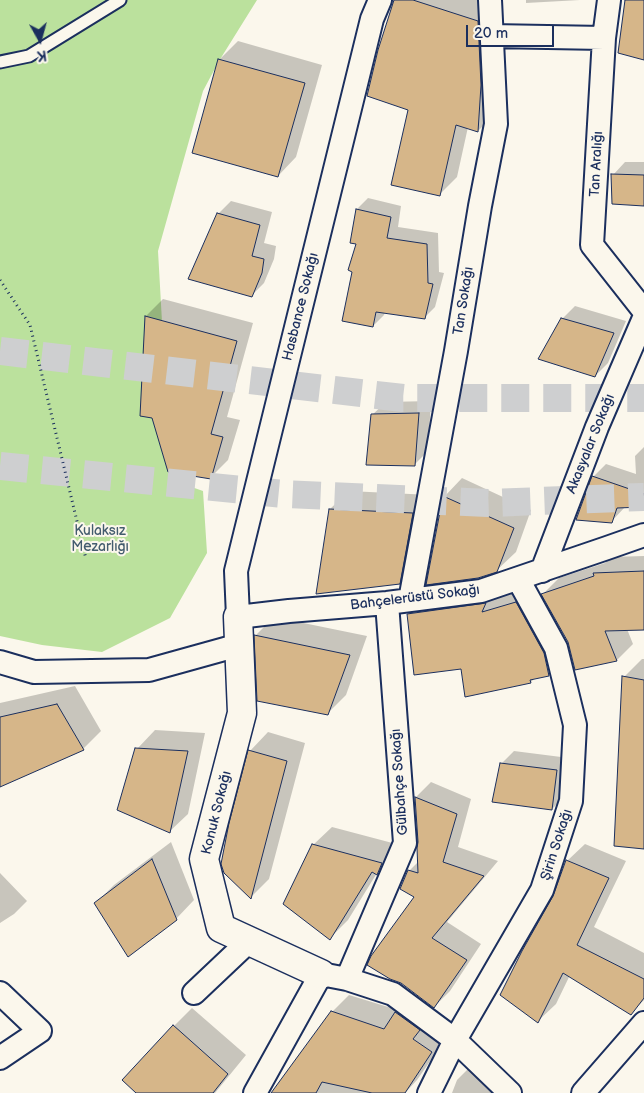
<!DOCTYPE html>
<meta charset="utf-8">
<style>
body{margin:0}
#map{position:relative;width:644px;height:1093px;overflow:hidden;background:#fbf7ec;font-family:"Balsamiq Sans",sans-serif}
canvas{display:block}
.north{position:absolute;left:15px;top:15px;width:50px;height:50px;-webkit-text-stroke:4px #fbf7ec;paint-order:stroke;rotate:173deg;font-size:14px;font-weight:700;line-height:20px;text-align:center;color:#1b2f5e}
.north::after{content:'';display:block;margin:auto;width:18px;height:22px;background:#1b2f5e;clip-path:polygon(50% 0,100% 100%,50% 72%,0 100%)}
.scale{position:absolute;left:466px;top:25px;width:88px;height:22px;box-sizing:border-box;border:2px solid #1b2f5e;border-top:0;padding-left:6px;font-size:15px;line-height:18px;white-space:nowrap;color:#1b2f5e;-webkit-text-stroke:4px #fbf7ec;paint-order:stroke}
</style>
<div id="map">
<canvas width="644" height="1093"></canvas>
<div class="north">K</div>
<div class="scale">20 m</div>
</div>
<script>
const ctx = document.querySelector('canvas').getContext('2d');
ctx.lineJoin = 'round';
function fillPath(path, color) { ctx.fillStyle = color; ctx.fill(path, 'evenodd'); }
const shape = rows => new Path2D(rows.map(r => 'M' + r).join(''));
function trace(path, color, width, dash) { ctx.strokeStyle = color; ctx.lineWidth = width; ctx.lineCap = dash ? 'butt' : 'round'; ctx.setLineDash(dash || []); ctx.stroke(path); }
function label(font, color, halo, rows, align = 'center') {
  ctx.font = font + ' "Balsamiq Sans",sans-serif'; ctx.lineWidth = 4; ctx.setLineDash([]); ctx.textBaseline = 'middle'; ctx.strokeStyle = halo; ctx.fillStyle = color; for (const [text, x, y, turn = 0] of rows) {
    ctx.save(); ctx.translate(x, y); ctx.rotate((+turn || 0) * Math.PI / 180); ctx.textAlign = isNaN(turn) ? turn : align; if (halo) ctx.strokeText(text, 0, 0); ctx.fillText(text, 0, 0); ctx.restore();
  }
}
fillPath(shape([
 [0,0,257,0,219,61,203,91,158,251,166,392,183,484,203,491,207,553,170,618,102,652,42,645,0,636]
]), '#bbe19d');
fillPath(shape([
 [395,0,482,0,495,114,478,131,468,127,457,177,439,195,410,109],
 [526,0,580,0,526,3],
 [238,41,322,65,296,157,278,176,219,60],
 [625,162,644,162,644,205,613,175],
 [368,198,401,206,398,227,438,233,439,272,444,273,435,307,424,318,385,312,384,315,373,326,357,244,357,209],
 [231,201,272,212,264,243,276,246,274,259,264,283,251,296,218,214],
 [163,299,253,323,227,417,240,420,228,460,210,478,153,417,141,415,146,316],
 [575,306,626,321,608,363,595,376,562,319],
 [431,401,428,451,415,464,372,415,386,402],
 [644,447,644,506,625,507,611,522,593,477,606,464,636,474,635,456],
 [462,478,531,510,516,552,497,570,444,497],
 [349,491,431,495,418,564,399,582,330,509],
 [644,556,644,628,627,629,633,644,617,660,576,669,569,641,543,594,559,578,605,563,611,557],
 [533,586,566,658,549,675,535,678,531,682,463,668,408,614,425,597],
 [274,617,367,636,346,695,327,714,258,700,256,635],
 [642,659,644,659,644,848,624,677],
 [75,686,101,731,83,749,0,786,0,703],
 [155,730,205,733,188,814,169,832,137,749],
 [268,732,305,743,269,879,251,897,250,751],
 [514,751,569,758,565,796,552,809,501,764],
 [431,782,471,799,458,847,498,861,447,922,481,944,450,991,434,1007,415,897,409,871,419,861,416,797],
 [332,827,400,845,395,855,377,873,348,920,330,938,313,845],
 [171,842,194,900,176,919,96,903,114,885],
 [585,844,626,861,594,927,644,953,644,1000,631,1013,570,975,556,1004,538,1021,555,897,567,861],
 [0,873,27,901,14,914,0,923],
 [349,995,398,1010,449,1034,417,1080,405,1093,274,1093,284,1075,292,1067,332,1012],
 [192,1008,246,1055,215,1093,138,1093,174,1026],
 [475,1062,510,1093,452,1093,457,1080]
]), '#0003');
const building = shape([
 [394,0,413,0,478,21,481,85,478,132,456,125,440,196,391,185,408,110,367,96,378,50,394,0],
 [625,0,644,0,644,60,618,53,625,0],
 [218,59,305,83,278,177,192,153,218,59],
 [611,174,644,175,644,206,612,204,611,174],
 [356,209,391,217,387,238,427,244,428,283,433,284,425,319,376,312,373,327,342,321,352,272,348,270,356,244,350,243,356,209],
 [217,213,260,225,252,256,264,259,262,273,252,297,188,279,217,213],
 [145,316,237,341,211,434,223,437,211,479,168,472,152,418,140,416,145,316],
 [561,318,614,333,595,377,538,359,561,318],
 [419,413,415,466,366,465,371,414,419,413],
 [592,476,644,494,644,507,617,508,612,523,576,520,592,476],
 [443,496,514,528,497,572,478,578,426,585,443,496],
 [329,509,413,513,400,584,316,594,329,509],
 [644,571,644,630,605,631,617,661,575,670,568,642,541,594,594,576,593,573,644,571],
 [516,602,544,653,549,676,530,680,531,683,465,697,461,669,414,675,407,614,486,603,482,612,516,602],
 [254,635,350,655,328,715,257,701,254,635],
 [622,676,644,680,644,849,614,846,622,676],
 [57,704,84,750,0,787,0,717,57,704],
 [135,748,188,751,170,833,117,810,135,748],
 [248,750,287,761,251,899,224,873,221,864,229,823,248,750],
 [500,763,557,770,552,810,492,802,500,763],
 [415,797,457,814,443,862,484,876,432,938,467,960,434,1008,401,983,390,979,367,965,371,956,414,897,400,889,408,870,418,873,417,848,418,842,415,797],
 [312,844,382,863,377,875,372,872,330,940,283,904,312,844],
 [152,859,177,920,128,957,94,903,152,859],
 [566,860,609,878,577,945,644,979,644,998,631,1015,563,973,538,1023,500,995,522,951,553,896,566,860],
 [331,1011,384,1029,395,1012,420,1030,413,1039,432,1052,405,1093,372,1093,322,1082,316,1093,271,1093,331,1011],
 [173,1025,228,1074,213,1093,136,1093,122,1080,173,1025]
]);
fillPath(building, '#d6b689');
trace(building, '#1b2f5e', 1);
trace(shape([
 [0,351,403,398,644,398],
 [0,466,284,494,488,503,644,497]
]), '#cecfd0', 28, [28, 14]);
const lane = shape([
 [0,62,29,56,120,0]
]);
const street = shape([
 [380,0,372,19,236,571,238,617,289,611,387,603,481,591,607,548,644,535],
 [609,0,604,38,592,245,644,311],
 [491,36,604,38],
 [542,571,597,427,644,318],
 [410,600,456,351,480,206,496,124,490,0],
 [0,662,34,672,149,670,239,645],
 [347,979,405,843,387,603],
 [0,993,40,1031,0,1058],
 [194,993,249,941],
 [255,1093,321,974,347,979,393,994,455,1040,510,1093],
 [429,1093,455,1040,542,890,571,801,575,725,556,648,518,579],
 [583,1093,644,1023]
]);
const secondary = shape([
 [238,617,242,713,204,859,221,928,321,974]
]);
trace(lane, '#1b2f5e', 15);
trace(street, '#1b2f5e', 26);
trace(secondary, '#1b2f5e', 31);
trace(shape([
 [0,280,30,325,86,559]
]), '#1b2f5e', 3, [1, 4]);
trace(lane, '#fbf7ec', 11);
trace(street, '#fbf7ec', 22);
trace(secondary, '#fbf7ec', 28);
label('14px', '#1b2f5e', '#fbf7ec', [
 ["Tan Aralığı",597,164,-87],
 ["Tan Sokağı",464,301,-81],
 ["Hasbance Sokağı",301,307,-76],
 ["Akasyalar Sokağı",591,444,-68],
 ["Bahçelerüstü Sokağı",415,598,-7],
 ["Gülbahçe Sokağı",400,782,-94],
 ["Konuk Sokağı",217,813,-76],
 ["Şirin Sokağı",557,845,-72]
]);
label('14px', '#435c6e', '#fbf7ec', [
 ["Kulaksız",100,531],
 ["Mezarlığı",100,547]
]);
</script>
